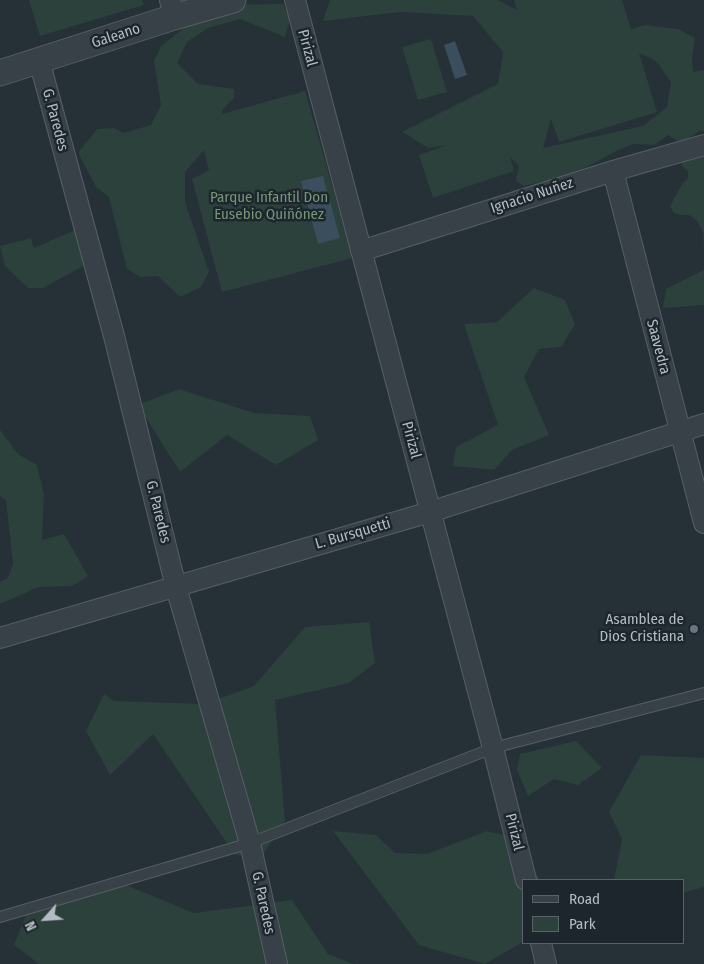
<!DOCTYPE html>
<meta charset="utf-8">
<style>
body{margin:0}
#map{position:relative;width:704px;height:964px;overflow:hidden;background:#253037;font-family:"Fira Sans Condensed",sans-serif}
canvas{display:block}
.legend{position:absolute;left:522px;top:879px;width:162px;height:65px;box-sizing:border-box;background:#1d262d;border:1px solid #596269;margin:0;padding:6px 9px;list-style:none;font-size:15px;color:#b3bcc4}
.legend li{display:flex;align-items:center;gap:10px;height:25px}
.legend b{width:25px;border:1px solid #596269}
.north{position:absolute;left:20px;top:894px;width:50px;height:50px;-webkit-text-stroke:4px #1d262d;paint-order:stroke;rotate:244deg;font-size:14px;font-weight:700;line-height:20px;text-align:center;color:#b3bcc4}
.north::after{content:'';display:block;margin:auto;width:18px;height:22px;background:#b3bcc4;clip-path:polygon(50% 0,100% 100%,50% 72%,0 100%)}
</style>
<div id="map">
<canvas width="704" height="964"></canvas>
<ul class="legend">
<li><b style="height:6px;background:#384148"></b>Road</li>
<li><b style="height:14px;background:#2c403c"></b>Park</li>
</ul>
<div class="north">N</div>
</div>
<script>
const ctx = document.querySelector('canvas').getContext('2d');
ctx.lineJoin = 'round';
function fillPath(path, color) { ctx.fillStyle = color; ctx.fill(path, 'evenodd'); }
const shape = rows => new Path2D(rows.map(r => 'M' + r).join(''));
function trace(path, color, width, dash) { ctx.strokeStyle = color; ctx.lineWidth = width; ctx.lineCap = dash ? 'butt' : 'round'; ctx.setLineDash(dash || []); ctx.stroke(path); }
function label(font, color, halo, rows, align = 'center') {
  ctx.font = font + ' "Fira Sans Condensed",sans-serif'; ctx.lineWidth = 5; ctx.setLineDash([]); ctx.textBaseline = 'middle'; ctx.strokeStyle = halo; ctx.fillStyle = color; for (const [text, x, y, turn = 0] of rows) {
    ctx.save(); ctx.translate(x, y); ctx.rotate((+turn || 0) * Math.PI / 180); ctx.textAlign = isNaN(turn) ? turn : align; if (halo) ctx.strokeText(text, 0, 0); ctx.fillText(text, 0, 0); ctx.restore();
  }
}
fillPath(shape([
 [29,0,142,0,144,5,40,36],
 [330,0,498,0,517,10,514,0,622,0,631,29,645,25,678,29,695,38,692,58,693,72,704,70,704,131,699,131,681,143,668,135,654,145,634,144,616,151,587,167,555,179,524,186,516,181,519,166,510,157,514,171,433,198,419,155,447,145,428,148,402,132,498,84,503,52,473,16,400,12,323,21],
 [639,53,656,61,671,82,667,107,643,126,543,148,551,119,559,142,657,112],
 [283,4,290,20,285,37,240,19,208,28,187,42,177,63,198,84,234,89,234,98,222,110,222,114,305,91,353,258,222,292,192,179,209,170,204,150,185,172,185,202,209,272,201,287,180,297,158,276,140,277,127,269,109,197,96,187,78,153,97,129,114,128,123,133,151,125,161,105,154,61,161,46,214,5],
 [431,39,447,92,418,100,402,47],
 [704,150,704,250,703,233,700,226,696,220,689,215,682,215,674,213,670,206,682,184,688,178,688,171,682,166,682,159],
 [82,227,101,245,87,264,43,288,28,288,5,266,0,246,31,238,34,248],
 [704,270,704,305,663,308,666,289],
 [534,288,565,300,575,324,561,347,539,349,524,377,549,435,512,450,494,470,453,466,456,447,498,425,464,324,497,322],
 [179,389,254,413,310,416,318,440,276,465,227,435,180,472,138,405],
 [0,430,18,454,37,465,44,494,42,540,64,534,88,576,72,586,39,587,0,604,0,582,8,578,13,564,6,500,0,496],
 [369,622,375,663,349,683,275,700,285,821,262,856,235,855,153,734,110,775,86,731,104,694,114,701,204,704,254,686,305,627],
 [576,741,602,768,578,785,554,779,528,796,517,770,520,754],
 [641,755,704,758,704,887,683,893,683,880,614,880,622,839,609,812],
 [333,831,376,835,395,853,427,854,487,831,515,838,540,880,523,880,523,942,485,964,419,945],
 [116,881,194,913,292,900,328,954,354,964,39,964,14,945,29,907]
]), '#2c403c');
fillPath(shape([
 [455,41,467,75,455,79,444,45],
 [323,176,340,238,318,244,301,181]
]), '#3a4e5d');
const service = shape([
 [0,917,250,843,493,748,704,693]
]);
const minor = shape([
 [170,0,174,17],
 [295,0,493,748,526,880],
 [39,60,114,336,176,587,250,843,277,964],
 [613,171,704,523],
 [361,251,613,171,704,145],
 [0,638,430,512,704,424],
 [541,943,546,964]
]);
const tertiary = shape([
 [0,73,174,17,233,0]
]);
trace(service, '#565f66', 12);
trace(minor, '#565f66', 22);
trace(tertiary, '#565f66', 27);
trace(service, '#384148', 10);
trace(minor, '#384148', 20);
trace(tertiary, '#384148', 25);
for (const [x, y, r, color] of [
 [694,629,5,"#6b7280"]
]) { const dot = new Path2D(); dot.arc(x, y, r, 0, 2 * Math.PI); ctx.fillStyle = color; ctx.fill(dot); trace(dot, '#1d262d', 2); }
label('15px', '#b3bcc4', '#1d262d', [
 ["Galeano",116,36,-18],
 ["Pirizal",307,48,75],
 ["G. Paredes",55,120,75],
 ["Ignacio Nuñez",532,196,-18],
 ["Saavedra",658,347,75],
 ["Pirizal",411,440,75],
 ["G. Paredes",158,512,76],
 ["L. Bursquetti",353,534,-16],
 ["Pirizal",514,832,76],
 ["G. Paredes",263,903,78]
]);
label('15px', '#749776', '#1d262d', [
 ["Parque Infantil Don",269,198],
 ["Eusebio Quiñónez",269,215]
]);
label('15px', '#b3bcc4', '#1d262d', [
 ["Asamblea de",684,620],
 ["Dios Cristiana",684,637]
], 'right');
</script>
